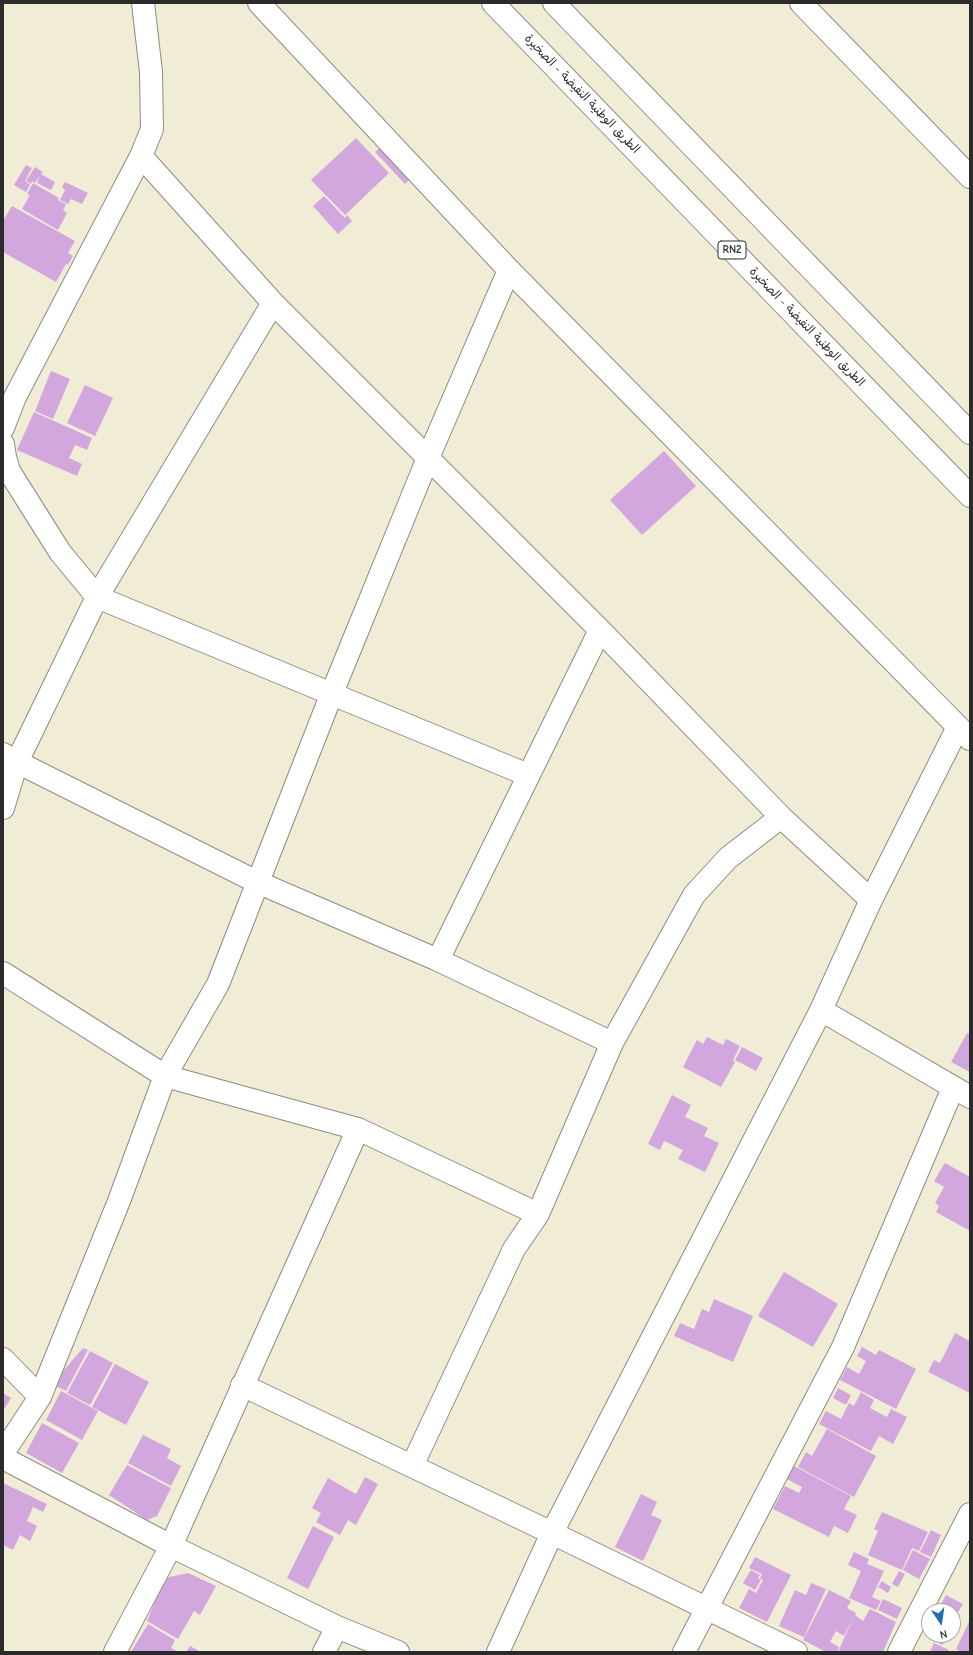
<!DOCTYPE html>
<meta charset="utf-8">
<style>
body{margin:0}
#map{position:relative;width:973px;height:1655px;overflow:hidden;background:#f1ecd6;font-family:"Comic Neue",sans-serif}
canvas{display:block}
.frame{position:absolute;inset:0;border:4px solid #2b2b2b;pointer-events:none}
.north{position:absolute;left:921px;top:1603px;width:40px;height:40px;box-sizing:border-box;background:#fff;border:1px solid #aaa;border-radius:50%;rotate:167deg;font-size:11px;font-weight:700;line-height:16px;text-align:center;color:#2b2b2b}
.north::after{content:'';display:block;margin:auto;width:14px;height:18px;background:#1f6fb2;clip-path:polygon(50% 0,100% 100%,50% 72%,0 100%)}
</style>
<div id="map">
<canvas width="973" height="1655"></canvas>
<div class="frame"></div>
<div class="north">N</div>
</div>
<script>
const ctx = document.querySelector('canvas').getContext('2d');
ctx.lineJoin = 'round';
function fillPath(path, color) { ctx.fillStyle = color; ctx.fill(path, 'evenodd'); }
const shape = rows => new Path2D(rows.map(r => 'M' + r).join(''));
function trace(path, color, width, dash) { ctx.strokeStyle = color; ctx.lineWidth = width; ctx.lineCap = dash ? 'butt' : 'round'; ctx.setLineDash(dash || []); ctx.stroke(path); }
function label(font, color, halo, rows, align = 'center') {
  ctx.font = font + ' "Comic Neue","Playpen Sans Arabic",sans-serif'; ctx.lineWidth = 3; ctx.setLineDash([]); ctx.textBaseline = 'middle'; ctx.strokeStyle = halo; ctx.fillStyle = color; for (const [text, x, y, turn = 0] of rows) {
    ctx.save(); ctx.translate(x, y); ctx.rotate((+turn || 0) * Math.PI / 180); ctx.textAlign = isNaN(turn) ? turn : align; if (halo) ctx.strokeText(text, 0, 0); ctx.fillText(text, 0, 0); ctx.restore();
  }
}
fillPath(shape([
 [356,138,389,173,345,215,311,180],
 [385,143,424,166,405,184,375,152],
 [26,165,32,168,25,181,30,185,26,192,14,185],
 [35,167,43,172,41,174,55,182,51,190,37,183,40,176,35,183,32,181,31,184,26,181],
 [65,182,88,193,82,204,71,199,68,204,60,200,65,190,62,187],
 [33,183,59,198,58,200,66,204,63,210,67,213,58,230,22,209,30,195,27,194],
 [324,196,345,218,347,215,352,221,338,234,313,206],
 [12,206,75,241,68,253,73,256,68,265,66,264,56,282,3,252,3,221],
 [51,371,70,379,53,419,35,411],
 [85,385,113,398,95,436,67,423],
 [34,412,92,438,87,450,75,445,69,458,82,464,77,476,17,450],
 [664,451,696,486,642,535,610,500],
 [967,1033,970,1034,970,1072,951,1062],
 [707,1037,723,1045,726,1039,740,1046,733,1060,735,1062,721,1087,683,1067,697,1040,703,1044],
 [742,1047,763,1058,756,1071,735,1060],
 [672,1095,691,1105,685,1117,708,1128,704,1136,719,1143,705,1172,678,1159,683,1150,664,1141,660,1150,648,1144],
 [945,1163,970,1177,970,1231,936,1212,939,1206,935,1203,944,1187,934,1181],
 [784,1272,838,1304,813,1347,758,1316],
 [714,1299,753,1316,733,1362,674,1336,680,1323,694,1329,702,1309,709,1312],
 [955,1333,970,1341,970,1393,928,1372,934,1360,940,1363],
 [862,1347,876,1355,879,1350,916,1369,896,1409,840,1380,847,1367,859,1374,866,1361,857,1356],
 [83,1348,88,1350,66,1391,52,1384],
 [90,1351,113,1363,90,1405,67,1393],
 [115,1364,149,1382,126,1425,92,1407],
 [838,1388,851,1395,846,1405,833,1398],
 [61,1391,98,1411,82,1440,46,1420],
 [861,1392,874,1400,870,1408,887,1417,891,1409,907,1417,893,1444,879,1436,871,1451,819,1424,826,1411,841,1419,849,1403,854,1406],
 [3,1393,11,1398,3,1411],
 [42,1423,79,1443,62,1473,26,1453],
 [827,1429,876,1456,854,1497,798,1467,806,1452,812,1456],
 [143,1435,171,1449,167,1458,181,1466,171,1486,128,1463],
 [127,1465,171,1488,157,1516,147,1520,109,1495],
 [794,1466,851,1496,844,1509,857,1515,848,1533,834,1526,829,1537,773,1509,785,1486,799,1493,802,1487,787,1479],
 [365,1477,378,1484,356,1525,348,1520,340,1535,316,1522,321,1513,312,1508,328,1478,356,1494],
 [3,1483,47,1504,43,1512,33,1507,27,1521,37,1526,30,1541,20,1535,13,1550,3,1545],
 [641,1494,657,1502,651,1515,662,1520,643,1561,615,1547],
 [882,1512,928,1532,919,1551,912,1548,902,1570,868,1555,878,1531,874,1529],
 [313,1526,334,1537,308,1589,287,1578],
 [931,1530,941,1535,931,1557,920,1552],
 [913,1550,930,1559,919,1579,903,1570],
 [854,1552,869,1559,867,1564,884,1571,872,1597,881,1601,876,1610,849,1598,861,1571,848,1565],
 [755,1557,791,1575,767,1622,739,1608,749,1589,756,1593,763,1580,760,1578,762,1574,749,1568],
 [751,1570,760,1575,758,1578,761,1580,755,1590,743,1583],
 [899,1571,905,1574,898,1587,892,1584],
 [188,1573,216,1586,200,1615,194,1611,178,1639,147,1621,165,1578],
 [882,1581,891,1587,888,1593,878,1587],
 [811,1583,826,1589,804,1637,779,1626,795,1590,806,1595],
 [829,1590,851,1601,847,1608,856,1613,855,1615,863,1621,870,1609,896,1622,883,1652,838,1652,854,1616,844,1636,836,1631,830,1642,839,1647,837,1652,826,1652,803,1640],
 [946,1595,963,1604,957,1614,941,1604],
 [883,1599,902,1608,897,1619,878,1610],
 [970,1620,970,1652,961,1652,956,1649],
 [148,1624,175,1640,171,1648,178,1652,131,1652],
 [933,1635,948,1635,942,1645,931,1638],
 [934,1643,949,1650,949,1652,930,1652],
 [190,1646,201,1652,186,1652]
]), '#d2a7de');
const street = shape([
 [259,3,509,270,970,739],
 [801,3,970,177],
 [141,156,273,303,600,630,781,817,871,900],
 [3,428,15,397,141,156,152,129,151,72,143,3],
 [3,444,5,457,9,471,60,552,97,597,528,775],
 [3,754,17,762,97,597,273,303],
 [3,808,17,762,257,882,438,960,612,1043],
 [438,960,600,630],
 [3,973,165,1076,358,1129,538,1214],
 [821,1010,970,1097],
 [3,1359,40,1397],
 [242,1385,552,1533,796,1652],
 [3,1453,40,1397,119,1201,165,1076,218,984,332,693,428,458,509,270],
 [3,1458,171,1546,337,1627,398,1652],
 [412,1466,514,1249,538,1214,612,1043,694,895,728,858,781,817],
 [115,1652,171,1546,358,1129],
 [324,1652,337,1627],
 [498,1652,552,1533,821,1010,871,900,958,727],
 [684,1652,843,1347,953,1088],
 [899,1652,970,1514]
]);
const highway = shape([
 [493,3,970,496],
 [554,3,970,433]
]);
trace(street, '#8e8c80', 24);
trace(highway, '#8e8c80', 24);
trace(street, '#fff', 22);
trace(highway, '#fff', 22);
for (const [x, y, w] of [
 [732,250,28]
]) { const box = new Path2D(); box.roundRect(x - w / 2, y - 9, w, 18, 3); ctx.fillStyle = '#fff'; ctx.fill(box); trace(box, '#2b2b2b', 1); }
label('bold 11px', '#2b2b2b', null, [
 ["RN2",732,250]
]);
label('12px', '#2b2b2b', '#fff', [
 ["الطريق الوطنية النفيضة - الصخيرة",582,94,46],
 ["الطريق الوطنية النفيضة - الصخيرة",807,327,46]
]);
</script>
